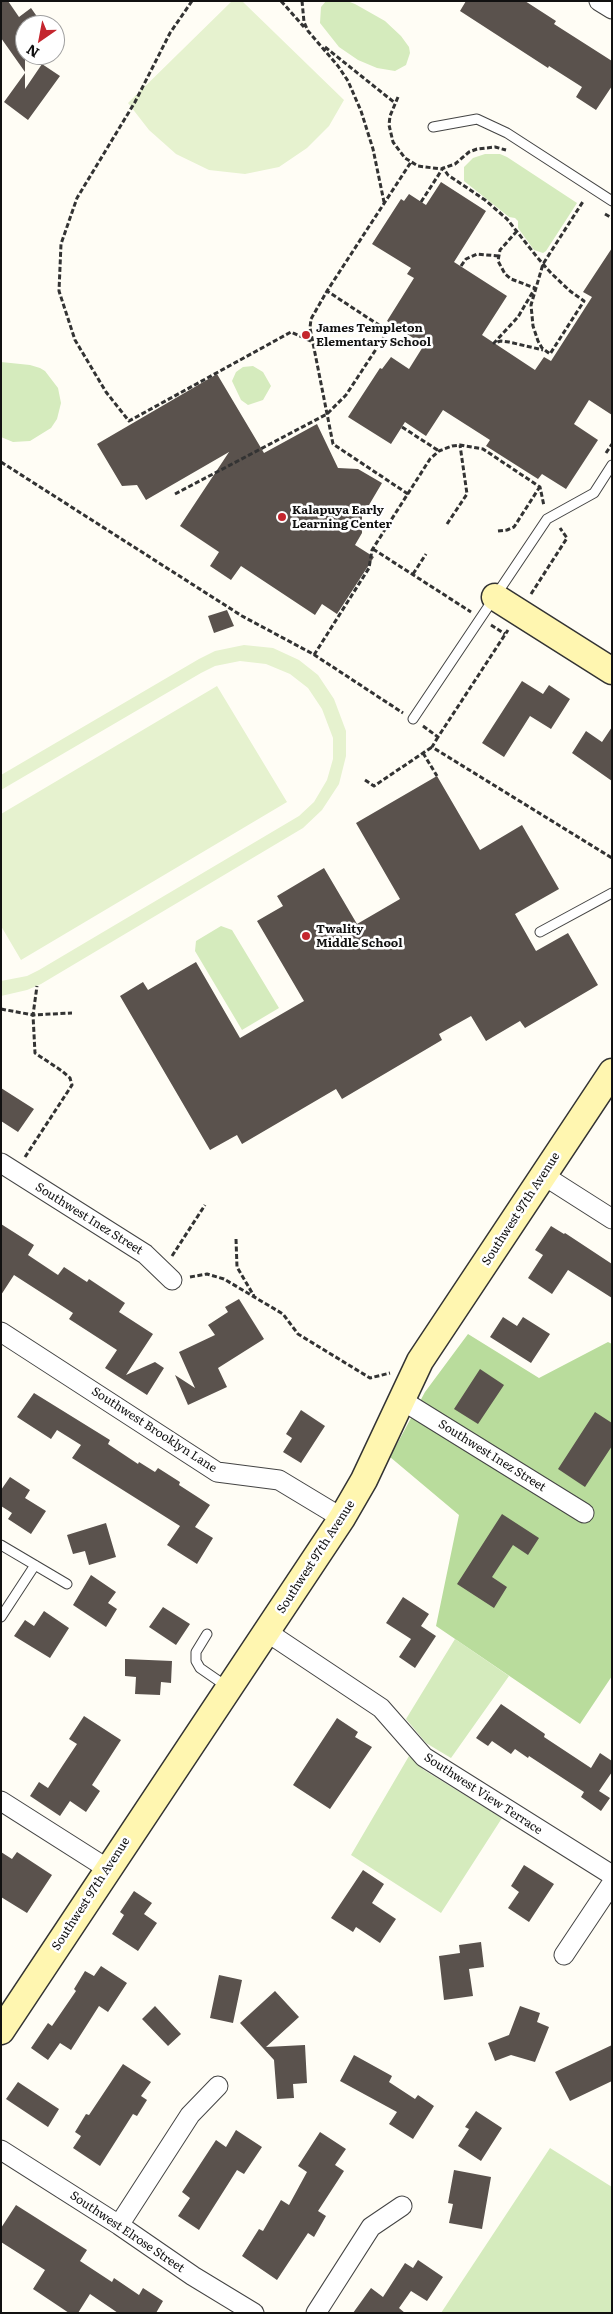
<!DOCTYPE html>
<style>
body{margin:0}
#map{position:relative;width:613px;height:2314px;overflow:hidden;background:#fffdf5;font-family:Literata,serif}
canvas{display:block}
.frame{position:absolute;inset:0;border:2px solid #111;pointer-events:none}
.north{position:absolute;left:15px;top:15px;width:50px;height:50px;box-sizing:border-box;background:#fff;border:1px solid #a0a0a0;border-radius:50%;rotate:213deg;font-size:14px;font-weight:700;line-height:20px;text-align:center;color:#111}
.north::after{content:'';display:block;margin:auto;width:18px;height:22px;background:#c4262e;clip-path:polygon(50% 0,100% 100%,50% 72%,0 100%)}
</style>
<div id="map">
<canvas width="613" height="2314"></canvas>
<div class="frame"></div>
<div class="north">N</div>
</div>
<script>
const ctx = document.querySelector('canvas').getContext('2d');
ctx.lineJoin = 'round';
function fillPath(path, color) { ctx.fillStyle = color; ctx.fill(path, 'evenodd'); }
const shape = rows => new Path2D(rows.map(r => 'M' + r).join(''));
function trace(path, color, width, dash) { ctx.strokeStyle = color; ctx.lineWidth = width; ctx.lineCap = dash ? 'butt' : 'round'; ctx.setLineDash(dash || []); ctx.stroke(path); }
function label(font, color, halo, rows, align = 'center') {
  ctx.font = font + ' Literata,serif'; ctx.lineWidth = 5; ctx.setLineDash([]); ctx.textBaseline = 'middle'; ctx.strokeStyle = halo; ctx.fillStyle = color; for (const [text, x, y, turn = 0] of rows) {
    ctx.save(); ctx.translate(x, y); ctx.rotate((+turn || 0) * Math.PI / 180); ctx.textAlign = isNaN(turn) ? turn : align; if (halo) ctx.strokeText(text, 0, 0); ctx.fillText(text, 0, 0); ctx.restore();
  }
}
fillPath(shape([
 [326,1,347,1,355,4,385,21,401,36,409,47,410,53,406,65,395,71,377,68,358,60,339,47,320,23,321,7],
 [485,154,500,154,507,157,577,203,546,251,543,253,534,250,518,228,518,221,515,218,509,217,464,181,464,167,473,158],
 [1,362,30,365,40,368,45,371,58,388,61,403,57,419,51,428,30,441,13,442,1,437],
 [253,366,263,372,271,386,263,400,248,405,241,400,232,381,236,372,243,367],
 [221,926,232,930,279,1008,242,1030,195,951,196,941],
 [455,1639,509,1676,451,1758,426,1743,406,1719],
 [409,1756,424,1770,502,1818,441,1913,351,1855],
 [550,2148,612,2187,612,2313,441,2313]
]), '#d5ebbd');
fillPath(shape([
 [468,1334,539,1378,608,1342,612,1344,612,1676,580,1724,436,1626,459,1515,390,1457,425,1392]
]), '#b9dc9c');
fillPath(shape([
 [232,1,242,1,344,100,329,126,307,148,279,167,245,174,209,170,176,154,149,130,128,103],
 [244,645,273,648,299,660,318,675,334,699,346,731,346,756,339,784,322,810,303,828,41,984,27,990,1,996,1,981,27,976,39,970,299,816,314,802,327,780,333,759,333,738,322,709,308,688,290,674,266,664,240,661,215,666,201,673,1,790,1,775,199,659,215,651],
 [217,686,287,802,21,960,1,926,1,814]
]), '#e6f2cf');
fillPath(shape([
 [1,1,8,1,19,17,31,8,43,25,25,25,25,72,1,38],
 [466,1,525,1,556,21,554,24,612,61,612,86,596,110,576,97,582,87,549,66,548,68,460,11],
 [42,64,60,76,28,120,4,102,25,73,25,89],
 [441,182,486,211,454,262,507,296,482,335,535,370,544,357,551,361,592,297,583,292,612,248,612,415,589,400,574,424,598,440,566,489,542,474,538,479,486,446,490,440,443,410,426,436,405,422,391,444,348,417,380,368,382,369,391,357,409,369,424,345,387,321,414,278,407,274,411,268,372,244,401,199,404,201,409,194,426,205],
 [217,374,264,453,317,424,338,468,358,469,382,483,369,505,362,506,362,533,355,545,374,557,337,614,322,604,315,615,241,566,231,580,210,566,219,552,180,526,229,452,146,500,137,485,122,486,97,444],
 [227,610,234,626,214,633,208,616],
 [522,681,543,694,549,685,570,699,551,729,530,716,504,757,482,743],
 [612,727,612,781,572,753,586,731,602,742],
 [437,776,480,850,522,825,559,889,515,914,536,951,568,933,598,985,525,1028,520,1021,486,1041,471,1016,439,1034,442,1040,342,1099,336,1089,242,1144,237,1135,210,1150,120,996,143,982,148,990,196,962,240,1038,304,1001,257,921,283,906,277,896,324,868,357,924,400,899,356,823],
 [1,1088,34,1109,18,1132,1,1121],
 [1,1224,34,1245,28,1255,58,1275,64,1267,87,1282,89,1279,125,1303,119,1312,153,1334,126,1375,155,1362,164,1368,147,1395,105,1368,117,1350,69,1319,73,1313,14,1275,1,1295],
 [551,1226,564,1234,565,1233,612,1264,612,1298,568,1270,552,1294,528,1278,543,1255,535,1250],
 [239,1299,264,1339,218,1368,227,1387,188,1405,175,1375,195,1388,179,1352,215,1335,208,1325,228,1312,225,1307],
 [503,1317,517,1326,523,1317,550,1334,531,1363,490,1337],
 [480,1369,504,1385,478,1424,454,1409],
 [34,1393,110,1440,108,1444,138,1464,139,1462,155,1472,158,1468,180,1482,179,1485,210,1505,195,1527,213,1538,197,1564,167,1545,180,1526,72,1458,81,1445,57,1430,51,1439,17,1417],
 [301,1410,325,1426,301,1463,283,1452,292,1438,286,1434],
 [595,1412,612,1423,612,1446,585,1487,558,1469],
 [10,1477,30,1490,25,1498,46,1511,31,1534,8,1519,12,1513,1,1506,1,1490],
 [502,1514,539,1538,528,1555,513,1545,492,1577,507,1587,494,1608,457,1584],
 [106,1523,116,1557,89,1565,85,1551,73,1554,67,1535],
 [91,1575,116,1592,108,1603,117,1609,106,1627,73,1605],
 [403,1597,429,1614,421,1626,436,1636,415,1668,399,1657,411,1639,386,1623],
 [163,1607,190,1624,176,1645,149,1627],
 [44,1611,69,1628,50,1658,14,1636,25,1620,34,1626],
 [125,1659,172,1661,171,1683,161,1682,160,1695,135,1694,136,1677,125,1676],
 [501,1704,545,1734,544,1737,591,1768,600,1753,612,1761,612,1772,599,1791,610,1798,601,1811,581,1797,584,1792,529,1756,528,1758,515,1749,511,1754,492,1741,488,1746,476,1738],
 [84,1716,121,1740,92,1785,100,1791,86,1812,70,1801,60,1816,30,1796,39,1782,48,1788,63,1765,77,1744,69,1739],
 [337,1718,358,1732,355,1737,372,1747,330,1809,293,1785],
 [1,1852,12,1859,17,1852,52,1875,27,1913,1,1897],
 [524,1865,554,1884,529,1922,508,1908,519,1892,511,1886],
 [363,1870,384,1884,372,1903,396,1919,380,1943,356,1927,353,1932,331,1918],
 [134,1891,152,1903,144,1914,157,1923,138,1951,112,1934,124,1915,120,1912],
 [481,1942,484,1967,469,1969,473,1996,444,2000,439,1956,460,1953,459,1945],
 [101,1966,127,1983,108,2012,99,2006,71,2050,60,2043,48,2060,31,2048,48,2023,52,2026,76,1991,74,1989,85,1971,94,1976],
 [219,1975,242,1980,233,2023,210,2018],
 [275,1991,299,2017,266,2047,305,2045,307,2083,293,2084,294,2098,277,2099,274,2060,240,2023],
 [155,2006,181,2034,168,2046,142,2019],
 [520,2006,540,2013,537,2022,549,2027,535,2062,511,2055,495,2061,488,2043,509,2035],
 [612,2045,612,2081,570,2101,555,2072],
 [354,2055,392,2076,389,2082,415,2099,418,2095,434,2106,413,2139,389,2124,397,2112,340,2081],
 [123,2064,151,2082,141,2096,147,2100,137,2116,133,2114,100,2166,73,2148,81,2136,75,2132,86,2114,89,2115],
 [18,2082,59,2109,48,2127,6,2099],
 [476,2111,502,2128,481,2161,458,2146,469,2129,465,2127],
 [236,2130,262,2147,244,2174,237,2170,199,2230,178,2216,190,2198,182,2192,216,2140,226,2147],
 [320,2132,346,2149,335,2165,344,2171,318,2211,326,2216,314,2237,308,2233,277,2280,242,2256,259,2229,263,2231,281,2200,289,2205,307,2172,298,2166],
 [454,2170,491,2177,482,2229,449,2223,453,2204,448,2203],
 [16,2205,87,2250,80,2261,112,2282,114,2278,139,2295,143,2288,163,2301,156,2313,118,2313,90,2294,78,2313,69,2313,33,2289,45,2270,1,2242,1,2228],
 [418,2260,443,2277,427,2301,411,2291,399,2308,405,2313,353,2313,371,2288,383,2297,405,2263,413,2268]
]), '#5a524d');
const lane = shape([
 [433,127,477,119,507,133,612,201],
 [413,719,547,519,594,493,612,465],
 [540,932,612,893],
 [1,1545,67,1584],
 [1,1617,35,1565],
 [207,1634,196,1652,196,1661,200,1668,226,1686]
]);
const street = shape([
 [599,1,612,9],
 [1,1163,145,1254,172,1280],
 [543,1175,612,1219],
 [1,1332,217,1472,279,1480,342,1518],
 [400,1399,584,1513],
 [267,1632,381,1708,424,1757,612,1875],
 [1,1801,108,1869],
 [564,1955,612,1883],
 [1,2150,119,2225,193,2276,254,2313],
 [119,2225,190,2115,218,2086],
 [316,2313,371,2227,402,2206]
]);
const secondary = shape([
 [495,597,612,671],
 [1,2031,342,1518,364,1480,420,1361,612,1072]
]);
trace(lane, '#444', 11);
trace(street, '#444', 21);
trace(secondary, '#333', 29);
trace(shape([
 [192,1,170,33,135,102,77,198,61,244,59,291,75,340,106,392,129,421,291,332,313,342],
 [281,1,304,27],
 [302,1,304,22,308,31,338,66,348,81,361,111,373,149,384,202],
 [325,47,395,103],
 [398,97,390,116,389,125,393,142,405,158,418,166,441,169,455,164,469,152,477,149,495,147,506,150],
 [421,202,443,168,448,175,485,200,507,219,537,257,543,264,551,273,570,291,584,301,550,354,542,348,538,341,533,326,531,305,543,264,584,200],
 [605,214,612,218],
 [517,231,500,250,498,261,505,274,511,279,535,288,518,317,494,343,501,341,509,342,543,350],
 [461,266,466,259,477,254,498,256],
 [402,427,439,451],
 [606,453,612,444],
 [1,462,242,616,313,654,403,713],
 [175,494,327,414,346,395,388,331,327,291],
 [408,494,333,444,310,328,311,319,327,291,411,162],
 [447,524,467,494,460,445],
 [498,531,507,530,514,527,539,488],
 [373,549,471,612],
 [413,574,426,554],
 [531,594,567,538,560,528],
 [491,625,505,634],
 [314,655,369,568,372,550,430,459,439,451,452,446,460,445,483,449,540,487,544,506],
 [423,726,438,737,508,630],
 [438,737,432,747,612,858],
 [423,753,437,776],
 [365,780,374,786,432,747],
 [1,1009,33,1015,72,1013],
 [25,1157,72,1085,70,1078,62,1071,35,1053,33,1015,37,986],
 [236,1239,237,1267,254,1296],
 [172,1256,205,1205],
 [190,1277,207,1274,224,1279,283,1314,298,1334,370,1378,390,1373]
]), '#333', 3, [5, 2.5]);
trace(lane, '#fff', 9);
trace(street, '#fff', 19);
trace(secondary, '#fff6b0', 26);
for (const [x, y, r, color] of [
 [306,335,5,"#c4262e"],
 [282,517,5,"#c4262e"],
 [306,936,5,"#c4262e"]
]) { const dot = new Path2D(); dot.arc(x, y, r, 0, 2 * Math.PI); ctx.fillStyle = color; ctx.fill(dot); trace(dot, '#fff', 2); }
label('bold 12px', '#111', '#fff', [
 ["James Templeton",316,328],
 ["Elementary School",316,342],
 ["Kalapuya Early",292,510],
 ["Learning Center",292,524],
 ["Twality",316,929],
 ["Middle School",316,943]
], 'left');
label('12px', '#111', '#fff', [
 ["Southwest 97th Avenue",521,1209,-57],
 ["Southwest Inez Street",89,1219,32],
 ["Southwest Brooklyn Lane",154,1430,33],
 ["Southwest Inez Street",492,1456,32],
 ["Southwest 97th Avenue",316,1557,-57],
 ["Southwest View Terrace",483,1794,33],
 ["Southwest 97th Avenue",91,1894,-57],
 ["Southwest Elrose Street",127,2232,34]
]);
</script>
